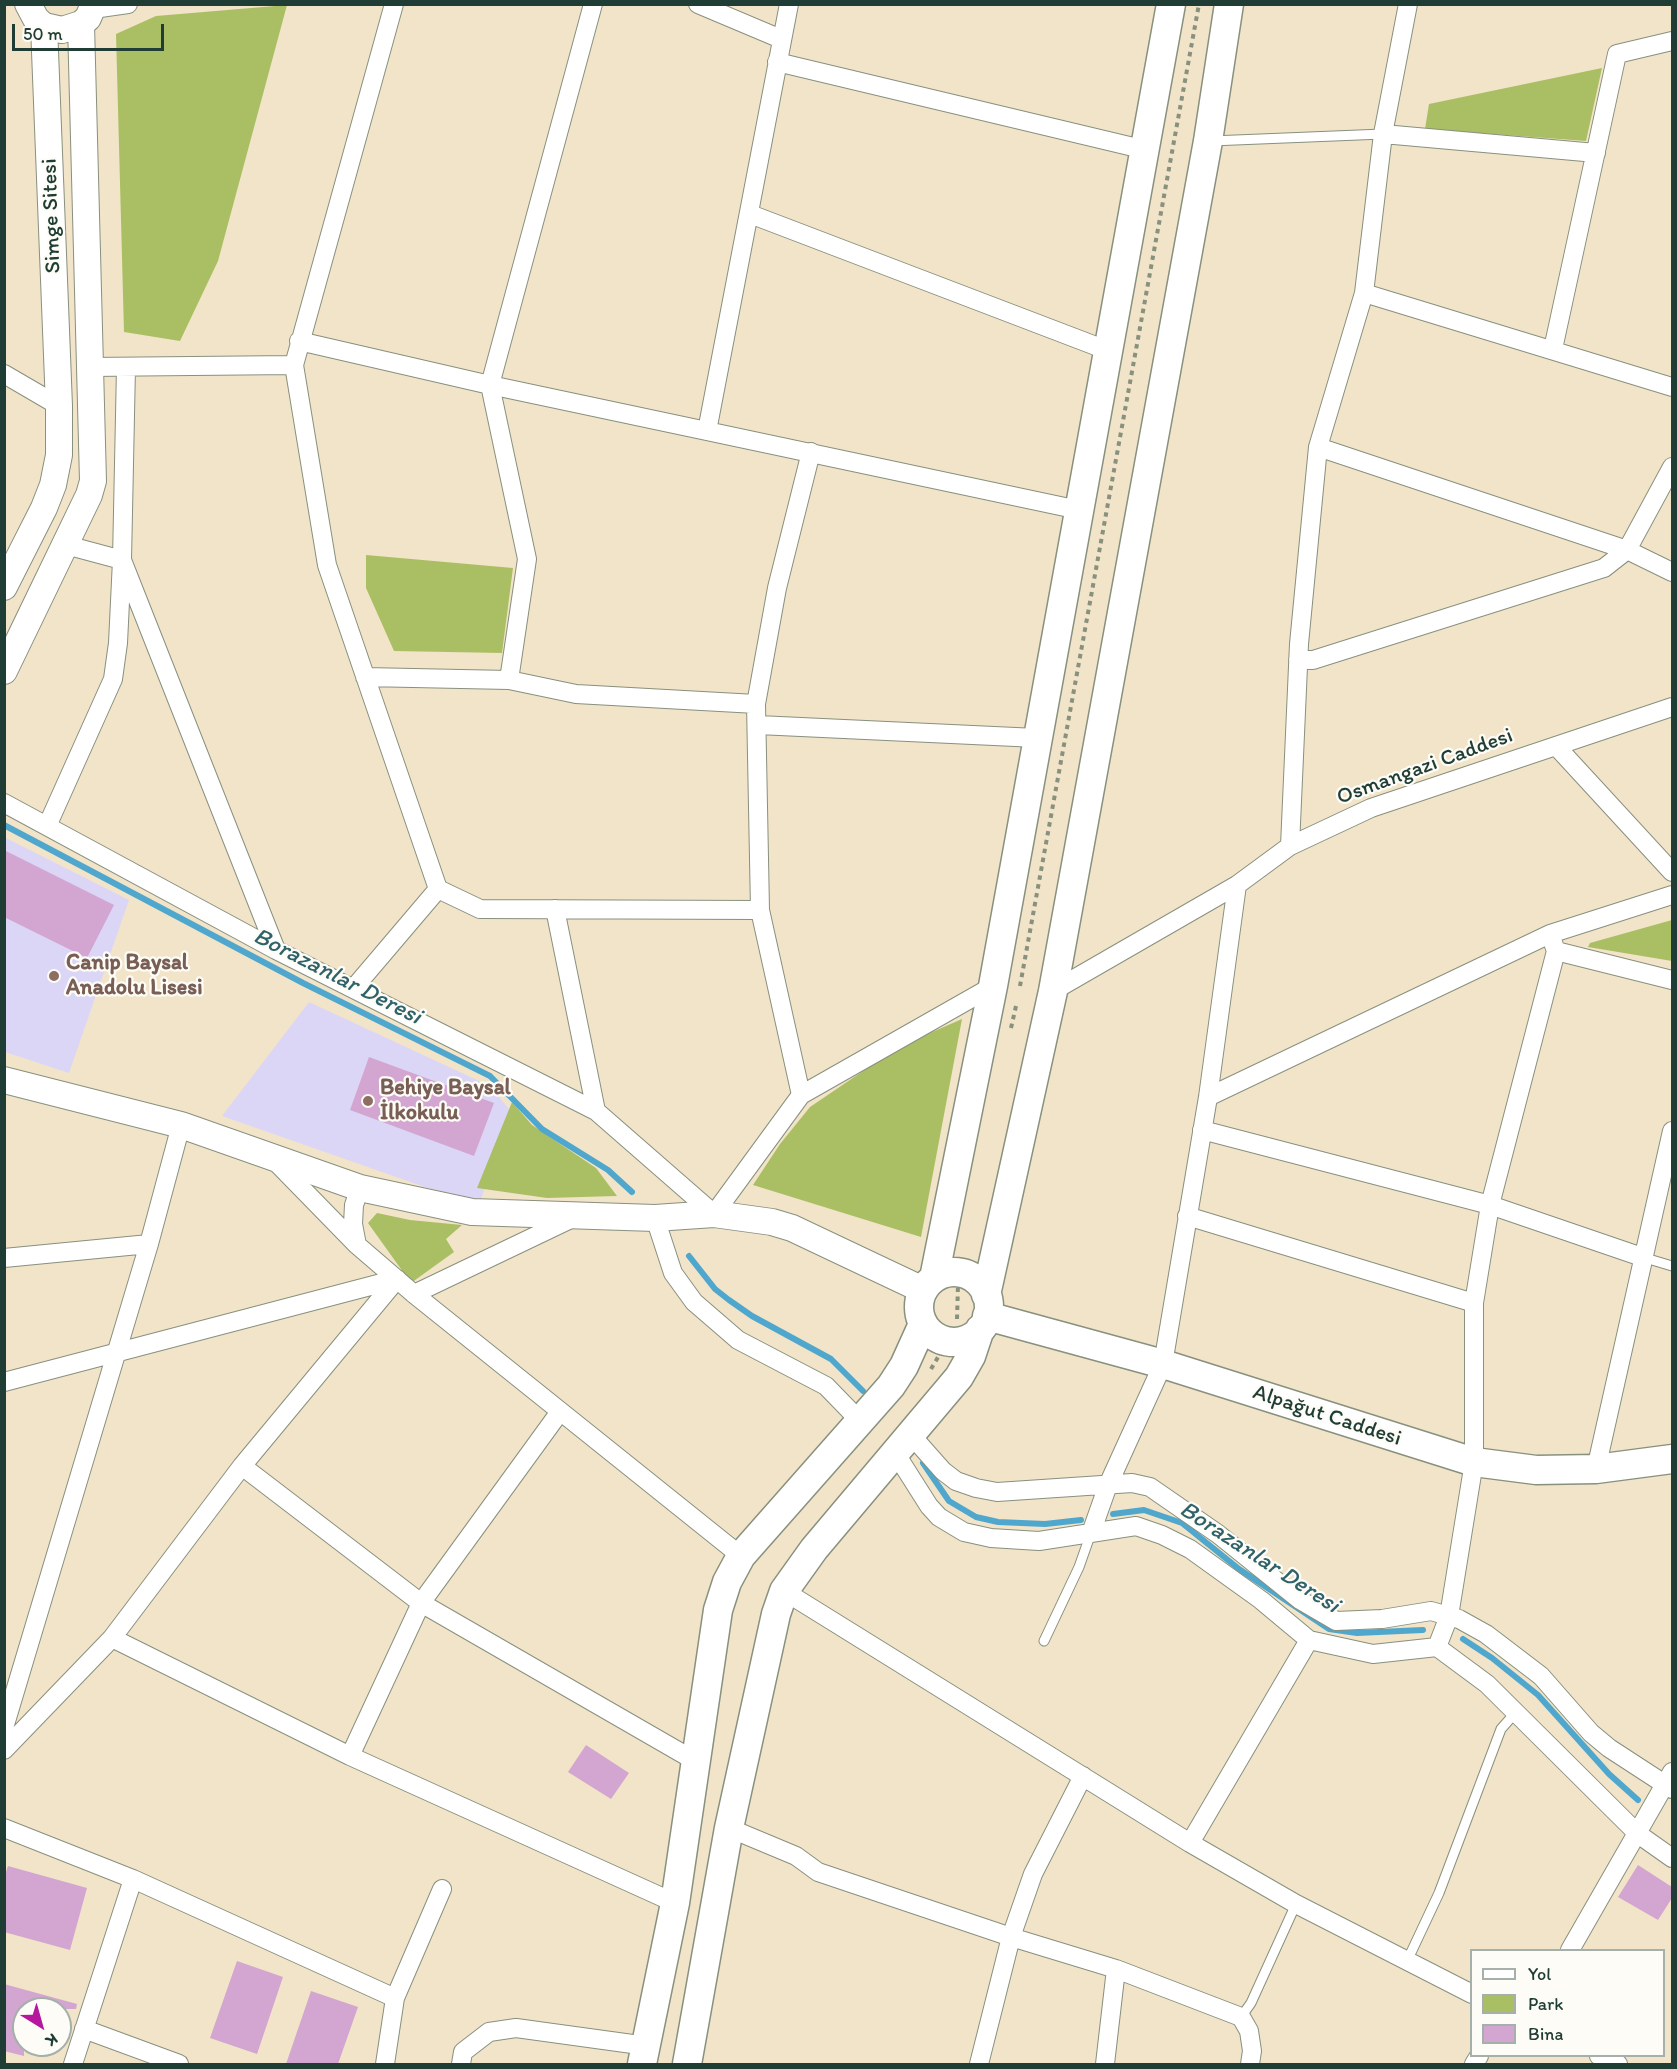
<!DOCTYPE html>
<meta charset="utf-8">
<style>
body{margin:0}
#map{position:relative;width:1677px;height:2069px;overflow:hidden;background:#f2e4c8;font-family:Itim,sans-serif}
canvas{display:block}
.frame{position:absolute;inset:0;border:6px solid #1f3d34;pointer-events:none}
.legend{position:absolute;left:1470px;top:1949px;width:195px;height:108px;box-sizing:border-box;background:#fdfcf7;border:2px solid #a4b0a9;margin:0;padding:8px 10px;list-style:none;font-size:18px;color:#1f3d34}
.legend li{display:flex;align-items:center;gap:12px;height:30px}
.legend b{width:30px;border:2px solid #a4b0a9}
.north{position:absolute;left:12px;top:1997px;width:60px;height:60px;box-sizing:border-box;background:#fdfcf7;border:2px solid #a4b0a9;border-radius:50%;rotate:143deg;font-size:16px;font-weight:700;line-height:24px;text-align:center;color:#1f3d34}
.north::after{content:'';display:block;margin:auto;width:21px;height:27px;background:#b5179e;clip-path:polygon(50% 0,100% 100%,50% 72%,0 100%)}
.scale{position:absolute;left:12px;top:24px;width:152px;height:27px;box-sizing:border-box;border:3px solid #1f3d34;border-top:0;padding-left:8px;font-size:18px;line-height:21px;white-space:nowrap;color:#1f3d34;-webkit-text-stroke:4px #fdfcf7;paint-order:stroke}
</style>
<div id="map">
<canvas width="1677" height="2069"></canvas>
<div class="frame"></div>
<ul class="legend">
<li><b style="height:8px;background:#fff"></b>Yol</li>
<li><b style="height:16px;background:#aabf63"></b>Park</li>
<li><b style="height:16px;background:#d2a6d0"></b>Bina</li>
</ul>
<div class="north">K</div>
<div class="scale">50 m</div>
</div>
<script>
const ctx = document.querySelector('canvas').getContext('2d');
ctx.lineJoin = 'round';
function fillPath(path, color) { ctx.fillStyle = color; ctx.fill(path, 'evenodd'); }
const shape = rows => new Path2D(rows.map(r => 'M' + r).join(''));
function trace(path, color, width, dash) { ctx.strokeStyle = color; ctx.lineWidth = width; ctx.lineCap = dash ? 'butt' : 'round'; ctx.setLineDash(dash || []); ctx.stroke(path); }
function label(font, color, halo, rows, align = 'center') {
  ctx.font = font + ' Itim,sans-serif'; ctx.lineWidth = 4.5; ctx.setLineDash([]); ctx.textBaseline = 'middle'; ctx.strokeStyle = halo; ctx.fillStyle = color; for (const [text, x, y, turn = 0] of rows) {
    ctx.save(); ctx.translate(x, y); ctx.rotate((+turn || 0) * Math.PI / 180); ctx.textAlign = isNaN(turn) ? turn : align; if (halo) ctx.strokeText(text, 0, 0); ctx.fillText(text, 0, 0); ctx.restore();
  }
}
fillPath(shape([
 [4,837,129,900,69,1073,5,1052],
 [309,1002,490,1086,514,1115,480,1201,459,1199,222,1116]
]), '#dcd6f6');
fillPath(shape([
 [287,5,218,261,180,341,124,332,116,34,156,16],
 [1602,68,1586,141,1425,129,1429,104],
 [366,555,513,568,502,653,394,651,366,588],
 [1672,920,1672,961,1588,947,1590,943],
 [962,1019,921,1237,753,1185,780,1144,810,1107,900,1046],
 [512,1102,532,1125,596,1168,617,1196,547,1198,477,1188],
 [377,1213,410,1220,462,1225,446,1239,454,1252,411,1283,368,1223]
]), '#aabf63');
trace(shape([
 [4,825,303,983,490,1076,542,1129,608,1170,632,1192],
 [689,1256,715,1289,729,1300,752,1316,831,1359,863,1391],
 [923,1463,949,1501,976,1517,998,1522,1045,1524,1081,1520],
 [1113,1514,1144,1510,1182,1523,1239,1569,1329,1629,1357,1633,1423,1630],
 [1463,1639,1492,1658,1538,1695,1609,1774,1638,1800]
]), '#50a7cd', 6);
fillPath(shape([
 [4,850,114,905,87,958,4,917],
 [369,1057,494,1103,474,1156,350,1110],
 [586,1745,629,1773,611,1799,568,1772],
 [1638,1865,1672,1887,1672,1898,1658,1920,1618,1897],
 [8,1866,87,1888,70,1950,4,1932,4,1878],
 [237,1961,283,1977,257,2054,210,2038],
 [4,1984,77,2004,76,2009,24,2009,24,2056,4,2051],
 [311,1991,358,2007,338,2064,286,2064]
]), '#d2a6d0');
const lane = shape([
 [1211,141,1383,134],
 [1642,1257,1672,1266],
 [1044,1641,1079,1567,1091,1533],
 [1408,1959,1439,1893,1501,1729,1516,1712],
 [1241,2017,1251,2003,1296,1904]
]);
const street = shape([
 [394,4,294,365,327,565,438,889,480,909,760,910],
 [698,4,781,39],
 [93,9,128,4],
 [777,62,1146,150],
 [1383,134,1596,153],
 [750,214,1109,351],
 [1364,293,1672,387],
 [299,341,490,385,1079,510],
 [1553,349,1617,54,1672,41],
 [90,367,294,365],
 [126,367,122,560,276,950],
 [4,374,59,406],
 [707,431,789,4],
 [1318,447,1627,550,1672,572],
 [1298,660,1313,660,1604,568,1627,550,1672,467],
 [365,677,509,680,576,694,756,704],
 [509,680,527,559,490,385,593,4],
 [758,725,1037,738],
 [1556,746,1672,872],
 [4,803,276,950,596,1111,714,1214,801,1095,993,986],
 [48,824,113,679,118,643,122,560,66,545],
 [1290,846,1299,644,1318,447,1364,293,1383,134,1408,4],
 [555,909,596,1111],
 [1556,951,1672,980],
 [353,989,438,889],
 [1053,991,1237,885,1290,846,1371,808,1672,707],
 [801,1095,760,910,756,704,777,588,811,452],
 [1208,1097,1550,934,1672,895],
 [1202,1130,1490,1205,1642,1257],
 [274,1160,357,1245,414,1294,741,1556],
 [1187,1216,1474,1303],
 [655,1218,673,1273,694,1302,738,1340,826,1386,859,1420],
 [149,1244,181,1125],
 [357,1245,353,1224,354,1205,360,1188],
 [4,1258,149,1244,4,1728],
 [414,1294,575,1217],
 [4,1382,397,1279],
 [912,1436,943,1471,956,1481,976,1488,997,1492,1132,1483,1150,1487,1218,1534,1300,1600,1336,1621,1382,1619,1431,1611,1459,1619,1486,1634,1541,1676,1591,1733,1609,1748,1672,1789],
 [896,1454,929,1506,939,1517,964,1532,991,1538,1039,1541,1136,1526,1162,1535,1190,1549,1261,1600,1309,1640,1373,1654,1437,1647,1487,1684,1638,1834,1672,1858],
 [242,1466,421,1603,697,1762],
 [1596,1469,1672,1131],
 [1091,1533,1108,1485,1163,1364,1208,1097,1237,885],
 [784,1591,1190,1843,1296,1904,1472,1994],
 [112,1638,350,1756,675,1903],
 [1437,1647,1449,1616,1474,1462,1474,1303,1490,1205,1556,951,1550,934],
 [4,1750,112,1638,242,1466,397,1279],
 [350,1756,421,1603,559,1413],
 [4,1828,133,1879,395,1998],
 [729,1828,796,1856,818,1872,1011,1937,1116,1969,1105,2064],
 [1190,1843,1309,1640],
 [1570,1950,1672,1772],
 [1116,1969,1241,2017,1249,2031,1252,2051,1250,2064],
 [84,2029,179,2064],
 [1599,2056,1618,2064],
 [73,2064,133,1879],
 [385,2064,395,1998,442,1889],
 [461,2064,463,2052,489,2032,516,2028,647,2046],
 [979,2064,1011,1937,1033,1874,1083,1776],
 [1474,2064,1479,2056]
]);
const secondary = shape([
 [28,4,36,19,44,26,62,30,81,24,88,18,94,4],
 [4,587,44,508,53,485,59,455,59,406,44,26],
 [4,671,89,495,93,481,81,24],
 [4,1080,181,1125,360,1188,472,1212,655,1218,714,1214,772,1222,792,1228,923,1290]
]);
const primary = shape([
 '919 1307a35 35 0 1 1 70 0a35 35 0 1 1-70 0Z',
 [934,1278,993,986,1171,4],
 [986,1295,1053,991,1208,141,1229,4],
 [987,1316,1163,1364,1474,1462,1536,1470,1596,1469,1672,1459],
 [642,2064,675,1903,718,1610,727,1582,741,1556,891,1386,904,1366,923,1324],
 [687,2064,729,1828,776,1614,784,1591,814,1549,959,1377,971,1356,980,1329]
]);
trace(lane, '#88907e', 11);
trace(street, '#88907e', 20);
trace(secondary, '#88907e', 28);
trace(primary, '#88907e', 31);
trace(shape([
 [1020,986,1199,4],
 [1011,1028,1016,1006],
 [957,1319,958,1285],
 [931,1369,950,1337]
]), '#88907e', 4, [4.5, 4.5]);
trace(lane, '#fff', 9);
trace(street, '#fff', 18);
trace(secondary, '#fff', 26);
trace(primary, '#fff', 28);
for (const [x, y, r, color] of [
 [54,976,6,"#8d6e63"],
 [368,1101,6,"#8d6e63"]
]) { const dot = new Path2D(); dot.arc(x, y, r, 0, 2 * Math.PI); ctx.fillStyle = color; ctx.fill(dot); trace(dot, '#fdfcf7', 2); }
label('22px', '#1f3d34', '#fdfcf7', [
 ["Simge Sitesi",52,216,-92],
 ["Osmangazi Caddesi",1425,767,-20],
 ["Alpağut Caddesi",1327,1416,18]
]);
label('bold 22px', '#785e54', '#fdfcf7', [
 ["Canip Baysal",66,963],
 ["Anadolu Lisesi",66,988],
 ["Behiye Baysal",380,1088],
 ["İlkokulu",380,1113]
], 'left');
label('italic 24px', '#30626a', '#fdfcf7', [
 ["Borazanlar Deresi",337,977,27],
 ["Borazanlar Deresi",1259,1558,33]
]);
</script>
